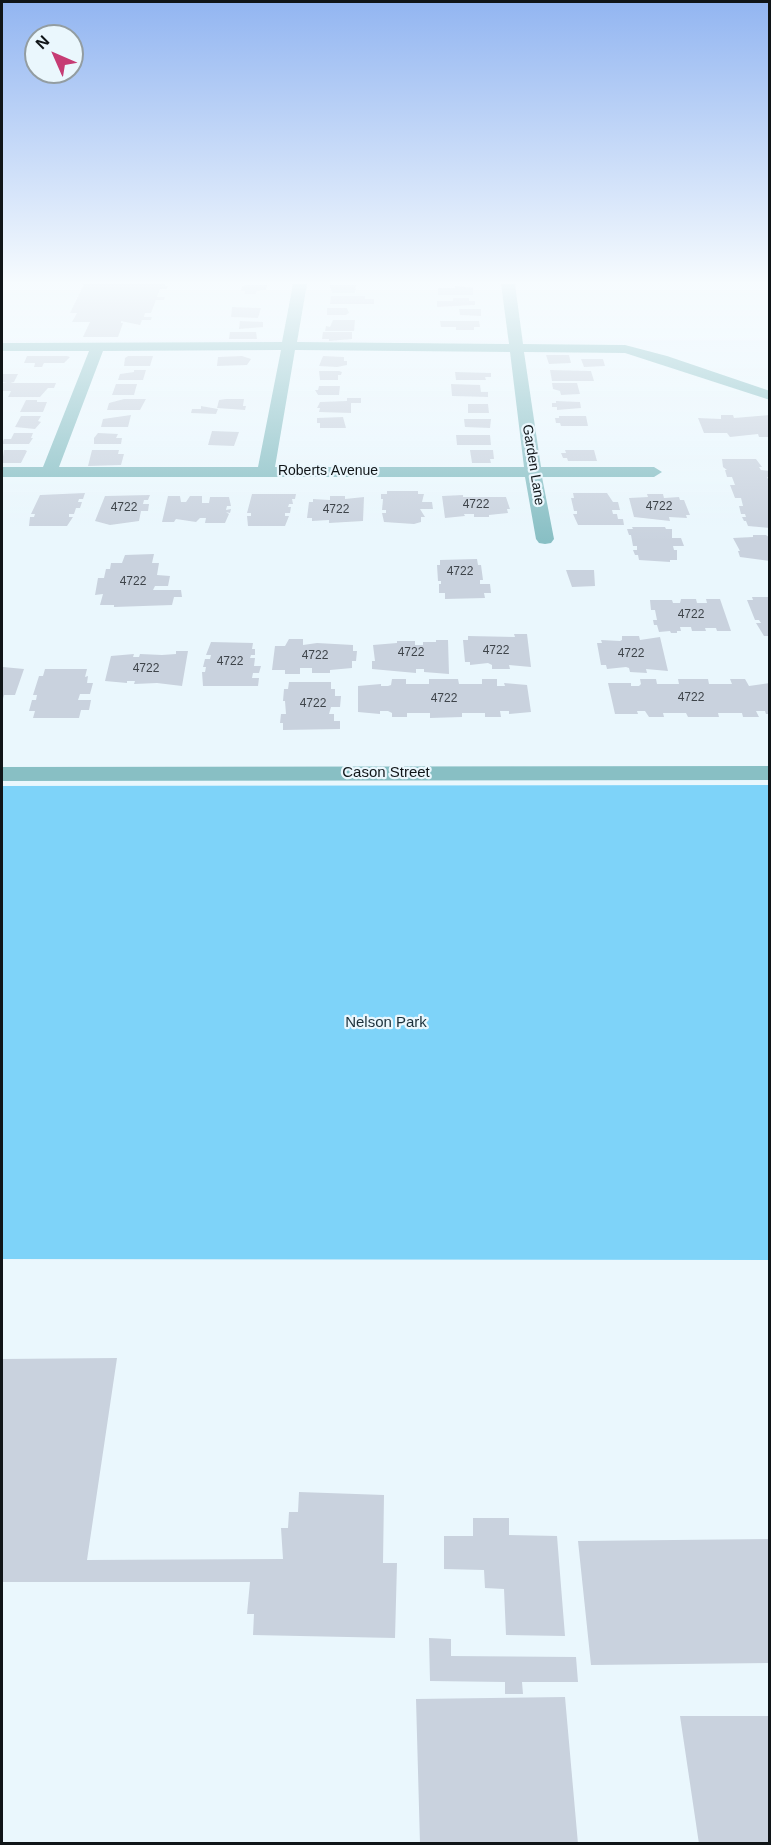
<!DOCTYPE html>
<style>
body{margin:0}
#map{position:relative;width:771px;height:1845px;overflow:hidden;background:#eaf7fd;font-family:Helvetica,sans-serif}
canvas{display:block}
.frame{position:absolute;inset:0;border:3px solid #101518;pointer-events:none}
.north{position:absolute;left:24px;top:24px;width:60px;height:60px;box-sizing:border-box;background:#eaf7fd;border:2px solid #939da1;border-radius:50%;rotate:315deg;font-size:16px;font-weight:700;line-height:24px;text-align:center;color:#101518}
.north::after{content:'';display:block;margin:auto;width:21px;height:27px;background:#c63c74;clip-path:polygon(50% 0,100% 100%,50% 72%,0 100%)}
</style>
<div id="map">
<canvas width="771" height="1845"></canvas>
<div class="frame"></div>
<div class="north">N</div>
</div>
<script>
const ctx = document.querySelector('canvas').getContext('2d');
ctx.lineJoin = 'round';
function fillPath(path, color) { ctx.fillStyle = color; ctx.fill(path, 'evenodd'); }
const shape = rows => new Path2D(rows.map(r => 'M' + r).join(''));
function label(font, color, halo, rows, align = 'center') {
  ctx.font = font + ' Helvetica,sans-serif'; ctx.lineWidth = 4.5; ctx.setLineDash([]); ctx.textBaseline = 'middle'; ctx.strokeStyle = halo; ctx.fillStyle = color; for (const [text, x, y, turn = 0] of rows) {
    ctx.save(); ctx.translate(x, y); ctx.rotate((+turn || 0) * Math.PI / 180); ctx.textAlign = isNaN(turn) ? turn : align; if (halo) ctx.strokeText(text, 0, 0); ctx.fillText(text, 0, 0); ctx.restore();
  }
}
fillPath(shape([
 [769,785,769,1260,2,1259,2,786]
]), '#7ed3f9');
fillPath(shape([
 [84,284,165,284,165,286,168,286,167,289,160,289,157,297,165,297,164,300,156,300,151,313,145,313,144,317,152,317,151,320,142,320,140,325,121,321,121,323,123,323,118,337,83,337,90,322,72,322,77,313,70,313],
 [246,285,267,285,266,290,257,291,256,294,244,294,245,291,241,291,242,287],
 [330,285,356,285,355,293,332,293],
 [455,286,473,288,473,295,438,295,438,288,455,288],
 [331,296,365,296,365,299,374,299,374,304,330,304],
 [453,298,469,298,469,301,475,301,475,305,437,307,437,301,453,301],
 [232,307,261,308,258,318,231,317],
 [327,308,347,308,349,313,346,315,327,315],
 [459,309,481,309,481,316,460,315],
 [333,320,355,320,354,331,325,331,326,326,330,327],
 [240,321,263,322,263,327,239,329],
 [440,321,479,321,480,327,474,327,474,330,456,330,456,327,441,327],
 [230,332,256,332,257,339,229,339],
 [323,332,352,332,352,339,329,341,329,339,322,339],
 [546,355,569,355,571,363,549,364],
 [27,356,67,356,70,357,64,363,44,363,42,367,34,367,35,363,24,363],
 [128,356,153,356,150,366,124,366,125,358],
 [242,356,251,359,247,365,217,366,218,357],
 [323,356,344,357,344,361,347,361,347,365,337,367,319,366],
 [581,359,603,359,605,366,584,367],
 [134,370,146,370,143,380,118,380,120,374,134,372],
 [550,370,591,371,594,381,552,381],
 [319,371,339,371,342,372,341,375,338,375,338,380,320,380],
 [455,372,491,373,491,377,485,377,486,380,456,380],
 [2,374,18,374,14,382,10,383,56,383,54,388,48,388,40,397,8,397,11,391,2,391,2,383,7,382,2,382],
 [552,383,577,383,580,394,561,395,560,391,553,389],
 [116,384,137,384,134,395,112,395],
 [451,384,480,385,481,392,488,392,488,397,452,396],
 [319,386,340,386,339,395,318,395,315,390,318,390],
 [347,398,361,398,361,403,351,403,351,413,319,412,320,408,317,408,320,402,347,401],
 [124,399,146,399,140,410,107,410,109,403],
 [226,399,244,399,243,406,246,406,245,410,217,408,219,400],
 [26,400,37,400,37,402,47,402,43,412,20,412],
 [556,401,580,402,581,408,557,410,557,407,552,407,552,403,556,403],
 [468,404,488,404,489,413,468,413],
 [201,406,218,409,216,414,191,413,192,409,201,409],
 [131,415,128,427,101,427,103,419],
 [721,415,733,415,734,418,770,415,770,437,759,437,758,434,730,437,727,433,704,433,698,418,721,419],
 [21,416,41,416,38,421,41,422,35,429,15,427],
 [559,416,586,416,588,426,561,426,560,423,556,423,555,418,559,418],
 [343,417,346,428,320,428,320,423,317,423,317,418],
 [464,419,491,419,490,428,465,427],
 [212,431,239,432,234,446,208,445],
 [14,433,33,433,31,438,33,438,29,444,2,444,4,439,11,439],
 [98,433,118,434,116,438,122,438,121,444,94,444,94,438],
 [456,435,490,435,491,445,457,445],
 [4,450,25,450,27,451,21,463,2,463],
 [92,450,119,450,118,454,124,454,121,465,88,466],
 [470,450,493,450,494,459,490,459,491,463,472,463],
 [565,450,594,450,597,461,568,461,567,458,563,458,561,453,566,453],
 [722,459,756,459,762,467,759,467,761,470,770,471,770,477,767,477,770,483,770,528,748,526,746,521,744,521,742,517,746,517,745,514,741,514,739,506,743,506,741,498,735,498,730,485,735,485,732,477,727,477,725,470,727,470,723,467],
 [387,491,418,491,418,494,424,494,422,502,432,502,433,509,420,509,425,517,421,517,421,522,414,524,384,522,382,513,386,513,386,510,382,510,383,499,381,499,381,494,387,494],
 [85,493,83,499,79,499,78,502,82,502,80,508,76,508,74,514,69,514,69,517,73,517,67,526,29,526,30,517,34,517,35,514,31,514,40,495],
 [573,493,607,493,613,502,618,502,620,510,612,510,613,514,617,514,618,519,623,519,624,525,578,525,573,514,577,514,577,511,574,511,571,498,574,498],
 [252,494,296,494,295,499,292,499,293,504,289,504,288,507,291,507,290,513,285,513,285,516,289,516,285,526,248,526,247,516,251,516,251,513,247,513],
 [647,494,663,494,664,498,679,497,680,500,684,500,690,515,686,515,687,518,669,517,670,521,634,517,629,498,648,497],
 [150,495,148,500,144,500,143,504,149,504,148,511,141,511,139,521,110,525,95,521,105,496],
 [463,495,463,497,506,497,510,509,507,509,508,513,489,515,489,517,474,517,474,514,464,514,465,516,445,518,442,496],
 [168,496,180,496,181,502,186,502,190,496,202,496,202,503,209,503,210,497,229,497,231,506,227,506,226,510,231,509,230,513,226,512,229,514,225,523,205,523,206,518,200,518,196,522,176,519,174,522,162,522],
 [330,496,345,496,345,499,364,497,363,521,329,523,329,520,312,521,312,518,307,518,309,502,313,502,313,499,330,500],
 [632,527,665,527,666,529,672,529,672,538,681,538,684,546,673,546,674,550,677,550,677,560,670,560,670,562,639,560,638,555,635,555,633,550,637,550,637,546,633,546,631,535,629,535,627,529,633,529],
 [753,535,766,535,770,538,770,561,740,557,738,551,740,551,733,538,753,537],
 [154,554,152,563,159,563,157,575,170,576,168,586,155,586,153,590,181,590,182,597,174,597,172,605,114,607,114,605,100,605,103,594,95,595,98,578,104,578,106,569,110,569,111,563,122,563,125,555],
 [477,559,478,565,481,565,483,580,480,580,480,584,490,584,491,593,484,593,485,598,445,599,445,593,439,593,439,584,441,584,441,581,438,581,437,565,440,565,440,560],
 [566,570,594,570,595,586,572,587],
 [752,597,770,597,770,636,764,636,756,623,761,623,759,620,755,620,747,600,753,600],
 [681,599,696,599,697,603,707,603,706,599,720,599,731,631,717,631,716,628,705,628,706,631,692,631,691,627,680,627,681,631,677,631,677,633,671,633,670,631,659,632,657,625,654,625,653,620,657,620,655,610,651,610,650,600,672,600,673,603,680,603],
 [514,634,527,634,531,667,509,665,510,669,492,669,492,665,488,663,470,665,470,662,465,662,463,640,468,640,468,636,515,637],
 [622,636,639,636,640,640,660,637,668,671,646,669,647,673,630,672,629,668,626,667,607,669,606,665,601,665,597,643,602,643,601,640,620,641,622,640],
 [289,639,303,639,303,645,317,643,353,645,353,651,357,651,356,661,352,661,352,668,330,670,330,673,312,673,312,668,300,668,300,674,285,674,285,670,272,670,275,646,285,646],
 [436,640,448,640,449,674,424,672,424,669,416,669,416,673,372,669,372,661,375,661,373,645,397,643,397,641,415,641,415,645,423,645,423,642,436,642],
 [211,642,253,643,252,649,255,649,255,655,251,655,250,658,255,658,254,666,261,666,259,673,253,673,252,678,259,678,258,686,203,686,202,672,205,672,206,667,203,667,205,659,210,659,211,655,206,655],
 [176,651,188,651,182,686,157,683,134,684,135,681,127,681,127,683,105,681,111,656,134,654,133,657,139,657,140,654,162,655,176,654],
 [3,667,24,669,15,695,4,695,3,699],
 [45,669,87,669,85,677,88,676,87,683,93,683,90,694,80,694,78,700,91,700,89,710,81,710,79,718,33,718,35,711,29,711,32,700,36,700,37,695,33,695,39,676,43,676],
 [392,679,406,679,406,684,429,684,429,679,458,679,459,684,482,684,482,679,497,679,497,686,505,686,504,683,527,685,531,712,509,714,509,711,500,711,501,717,485,717,485,713,462,713,462,717,430,718,430,713,407,713,407,717,392,717,392,713,388,711,380,711,380,714,358,712,358,686,381,684,381,686,388,686,391,685],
 [640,679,656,679,657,684,679,684,678,679,708,679,709,684,732,684,730,679,745,679,749,686,770,683,770,714,766,714,765,711,756,711,759,717,743,717,742,713,718,713,719,717,688,717,686,713,663,713,664,717,649,717,645,711,637,711,638,714,615,714,608,683,631,683,631,686,639,686,641,684],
 [289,682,331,682,331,689,335,689,335,696,341,696,340,707,331,707,329,714,334,714,334,721,340,721,340,729,283,730,283,723,280,723,281,714,286,714,285,701,283,701,284,689,288,689],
 [117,1358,87,1560,283,1559,281,1528,288,1528,289,1512,298,1512,299,1492,384,1495,383,1563,397,1563,395,1638,253,1635,254,1614,247,1614,250,1582,2,1582,2,1359],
 [473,1518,509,1518,509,1535,557,1536,565,1636,506,1635,504,1589,485,1588,484,1570,444,1569,444,1536,473,1536],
 [770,1539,770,1663,591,1665,578,1541],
 [429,1638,451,1639,451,1656,576,1657,578,1682,522,1682,523,1694,505,1694,505,1682,430,1681],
 [565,1697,578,1844,420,1844,416,1699],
 [680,1716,770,1716,770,1844,699,1844]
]), '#c9d2de');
fillPath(shape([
 [293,284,307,284,297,342,509,344,501,284,515,284,523,344,625,345,667,356,770,391,770,400,625,353,524,352,541,467,654,467,662,472,654,477,542,477,554,539,551,543,545,544,539,543,536,539,525,477,2,477,2,467,43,467,89,351,2,351,2,343,282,342,293,284],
 [281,350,258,467,59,467,103,351,281,350],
 [295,350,510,352,524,467,275,467,295,350],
 [770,766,770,780,2,781,2,767,770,766]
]), '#88bfc4');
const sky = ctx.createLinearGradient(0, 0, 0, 542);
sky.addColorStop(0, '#92b5f1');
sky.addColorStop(0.52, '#f6fbfe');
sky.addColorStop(1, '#f6fbfe00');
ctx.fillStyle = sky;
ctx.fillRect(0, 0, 771, 542);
label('12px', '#3e444a', null, [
 ["4722",476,505],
 ["4722",659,507],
 ["4722",124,508],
 ["4722",336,510],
 ["4722",460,572],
 ["4722",133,582],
 ["4722",691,615],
 ["4722",496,651],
 ["4722",411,653],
 ["4722",631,654],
 ["4722",315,656],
 ["4722",230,662],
 ["4722",146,669],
 ["4722",691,698],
 ["4722",444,699],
 ["4722",313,704]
]);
label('14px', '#101518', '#eaf7fd', [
 ["Garden Lane",533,465,81],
 ["Roberts Avenue",328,471]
]);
label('15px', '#101518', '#eaf7fd', [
 ["Cason Street",386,773]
]);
label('15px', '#1b303a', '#eaf7fd', [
 ["Nelson Park",386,1023]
]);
</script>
